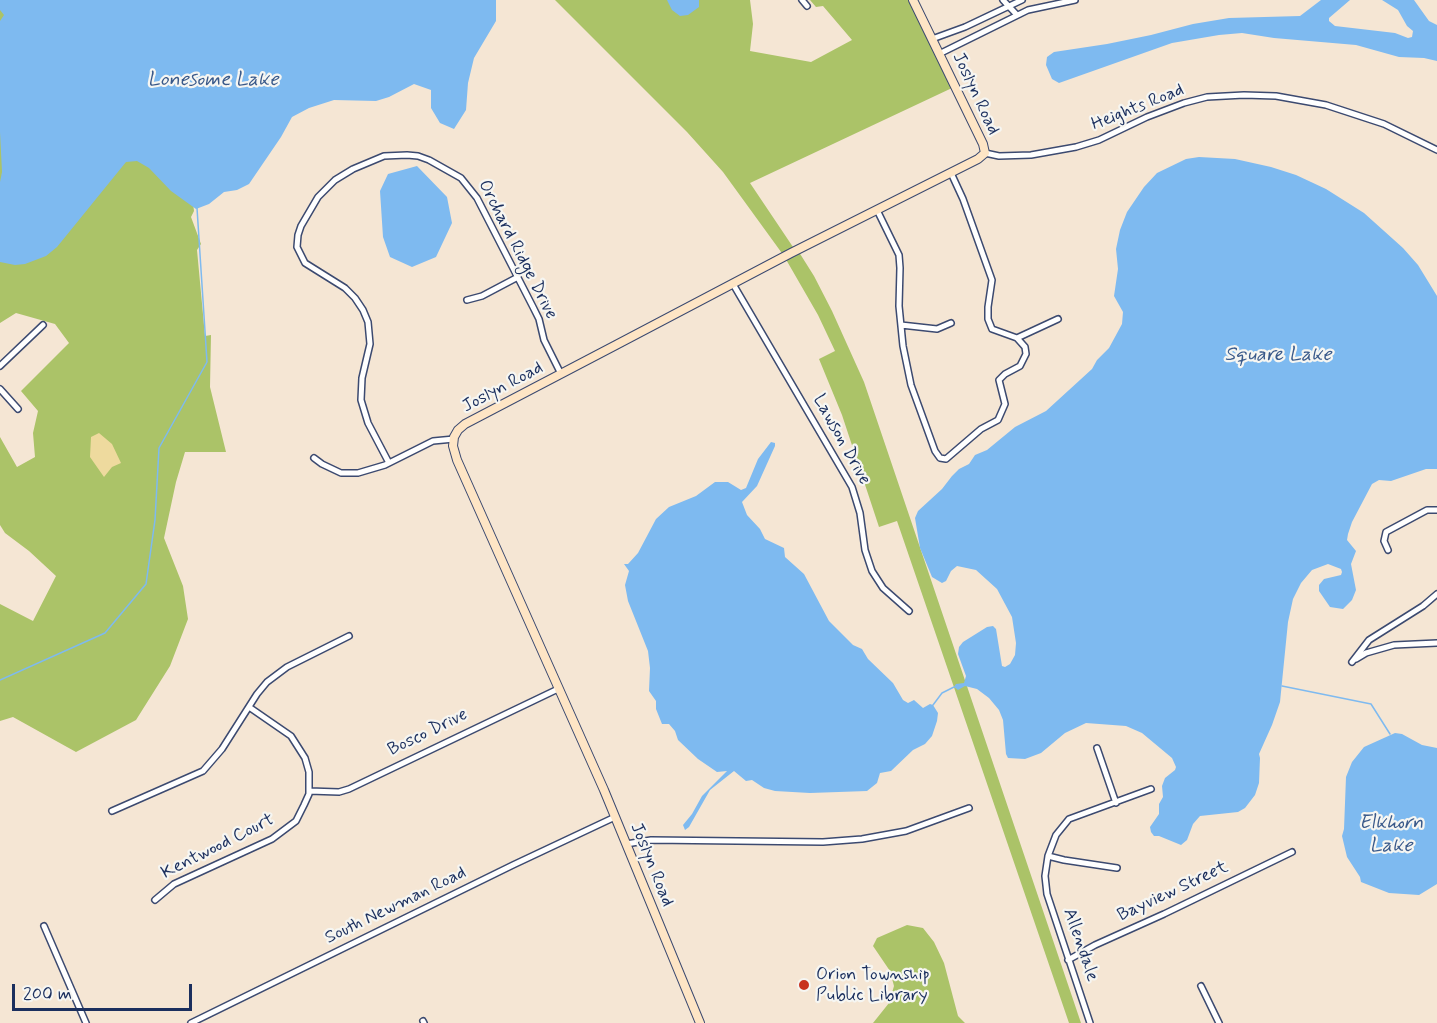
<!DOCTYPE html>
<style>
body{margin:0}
#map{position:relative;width:1437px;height:1023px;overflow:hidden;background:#f5e6d4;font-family:Mynerve,sans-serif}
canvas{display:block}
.scale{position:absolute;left:12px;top:984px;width:180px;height:27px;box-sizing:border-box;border:3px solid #1b2f5e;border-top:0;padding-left:8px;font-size:18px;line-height:21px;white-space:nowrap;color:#1b2f5e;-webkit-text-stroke:4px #f6f6f2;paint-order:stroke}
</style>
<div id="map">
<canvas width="1437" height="1023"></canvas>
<div class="scale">200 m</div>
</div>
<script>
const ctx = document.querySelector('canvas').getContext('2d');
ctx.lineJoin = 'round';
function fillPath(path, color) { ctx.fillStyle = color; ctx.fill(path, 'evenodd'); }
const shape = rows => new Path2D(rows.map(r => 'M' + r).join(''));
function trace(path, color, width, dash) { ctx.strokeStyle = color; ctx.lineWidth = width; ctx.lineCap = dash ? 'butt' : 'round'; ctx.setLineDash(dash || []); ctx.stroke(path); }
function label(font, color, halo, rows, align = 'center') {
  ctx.font = font + ' Mynerve,sans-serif'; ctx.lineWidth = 4.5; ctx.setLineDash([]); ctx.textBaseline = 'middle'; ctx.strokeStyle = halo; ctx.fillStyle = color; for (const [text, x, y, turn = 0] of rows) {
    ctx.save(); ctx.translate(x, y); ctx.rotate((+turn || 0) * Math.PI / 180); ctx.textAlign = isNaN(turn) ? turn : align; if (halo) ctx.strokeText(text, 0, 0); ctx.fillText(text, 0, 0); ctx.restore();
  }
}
fillPath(shape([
 [0,0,220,143,191,186,194,211,191,217,201,244,197,250,205,336,211,335,210,387,226,452,185,452,176,482,164,538,183,586,188,619,170,666,136,720,76,752,13,717,0,721,0,604,33,621,56,576,29,551,5,533,0,525,0,437,17,467,35,457,33,433,38,411,21,391,69,343,55,324,16,313,0,323],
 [555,0,750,0,753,24,750,51,811,62,852,40,823,6,816,7,810,0,910,0,952,88,750,183,795,250,797,249,814,276,832,311,864,382,1081,1023,1069,1023,897,521,879,527,842,415,819,359,835,351,818,315,784,256,723,172,687,132],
 [907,925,923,928,934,942,944,963,958,1016,965,1023,873,1023,889,1003,894,986,890,971,873,946,877,938]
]), '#abc368');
fillPath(shape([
 [99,433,112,444,121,463,112,467,104,477,90,457,91,437]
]), '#eeda9e');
fillPath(shape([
 [0,0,496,0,496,21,474,58,468,83,466,110,454,129,440,123,431,108,431,90,414,84,389,97,376,101,334,100,309,108,292,117,281,137,249,184,237,190,224,192,209,204,196,209,171,191,149,168,137,161,126,162,57,247,46,256,25,264,15,265,0,262,0,182,2,172,0,132,0,21,4,15,0,10],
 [667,0,699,0,699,7,688,15,680,16,672,10],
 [1321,0,1350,0,1329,18,1329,21,1335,26,1395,33,1408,38,1412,37,1413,31,1407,26,1398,10,1382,0,1414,0,1429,21,1437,25,1437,61,1424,58,1399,57,1356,45,1274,38,1242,33,1219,35,1172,43,1059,83,1052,79,1046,65,1047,57,1054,52,1107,44,1151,35,1193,24,1229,18,1300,16],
 [1199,157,1235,159,1271,167,1296,175,1326,189,1364,213,1403,248,1418,265,1437,296,1437,469,1426,469,1391,481,1379,480,1372,484,1352,522,1348,534,1347,540,1356,551,1351,564,1356,590,1352,600,1343,609,1330,607,1319,591,1319,585,1324,579,1341,575,1342,572,1341,569,1328,564,1312,570,1301,583,1293,599,1288,622,1280,702,1272,725,1259,754,1260,758,1259,783,1255,795,1245,808,1238,812,1200,816,1193,824,1187,840,1181,845,1159,836,1154,836,1151,832,1150,827,1159,814,1159,804,1163,797,1162,786,1165,778,1175,770,1176,767,1172,758,1142,733,1126,726,1086,723,1065,733,1041,753,1025,759,1008,758,1006,754,1003,720,999,710,989,698,977,689,965,686,958,690,954,687,956,684,964,683,966,676,958,654,959,647,963,642,987,627,993,626,996,629,1002,666,1005,667,1010,664,1015,655,1016,643,1012,617,997,589,976,570,957,566,951,571,946,581,942,583,932,577,920,548,915,518,918,511,942,489,952,476,959,469,969,464,975,455,987,450,1015,427,1046,411,1092,369,1097,360,1109,348,1122,324,1123,312,1114,296,1118,269,1116,249,1120,230,1127,212,1144,187,1157,173,1186,159],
 [417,166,447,197,452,223,436,257,412,267,390,257,383,237,380,191,388,174],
 [771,442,775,443,775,446,757,486,742,502,747,515,760,529,765,539,784,548,785,557,804,574,829,621,853,645,862,649,868,659,893,683,903,700,908,703,914,700,923,708,930,704,933,705,938,713,937,721,932,736,925,744,913,750,891,771,880,773,877,783,867,791,810,793,775,791,764,788,752,780,746,781,734,771,710,790,689,827,685,830,683,825,692,814,702,796,727,771,717,772,698,759,678,740,675,731,669,724,662,724,656,709,656,701,649,691,650,668,648,651,628,601,625,585,629,571,624,564,628,564,638,553,656,519,669,507,696,496,715,482,728,482,741,490,746,488,758,459],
 [1395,733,1402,734,1422,745,1437,748,1437,884,1419,895,1389,893,1361,882,1360,877,1347,857,1342,836,1344,829,1346,777,1352,762,1364,747]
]), '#7ebaf0');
trace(shape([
 [0,680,105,633,146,584,155,520,159,448,207,362,197,208],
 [1282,686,1371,704,1390,734],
 [933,705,942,693,954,687]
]), '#7ebaf0', 1.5);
const street = shape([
 [802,0,807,6],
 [1003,0,1017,15],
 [932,39,965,27,1022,0],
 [939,54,1028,10,1075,0],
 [985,153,999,156,1031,155,1076,147,1099,140,1147,117,1184,103,1207,97,1244,95,1276,96,1326,105,1384,124,1437,150],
 [877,210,899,255,900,268,899,306,903,346,911,385,935,451,940,458,946,459,981,429,998,420,1005,404,999,380,1005,374,1020,366,1026,354,1025,347,1017,338,992,329,988,319,988,307,992,280,963,199,951,173],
 [733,284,852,487,860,513,865,550,872,571,883,588,909,611],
 [467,300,482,296,518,277],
 [901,325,937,329,951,323],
 [1017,338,1058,319],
 [0,366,43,325],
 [0,389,18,409],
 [314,458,322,464,341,473,358,473,385,465,433,441,454,439],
 [389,463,368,423,361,400,362,378,370,344,368,322,363,310,355,298,345,288,305,263,297,247,298,235,301,226,318,197,335,180,353,169,384,156,407,155,418,156,429,160,461,178,477,198,533,307,539,319,544,340,561,374],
 [1388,550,1384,541,1386,532,1427,510,1437,510],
 [1356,659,1366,653,1394,645,1437,643],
 [1352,662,1369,640,1423,606,1437,594],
 [1097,748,1116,803],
 [309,791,339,792,349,789,558,689],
 [112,811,203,771,222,749,257,694,267,682,287,667,349,636],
 [626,844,651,840,823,842,862,839,906,831,969,808],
 [1048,856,1064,860,1117,868],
 [155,900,174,884,272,839,296,821,304,805,309,794,309,772,305,758,291,736,249,707],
 [44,926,86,1023],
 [1068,960,1095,945,1164,914,1292,852],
 [1201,986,1219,1023],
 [423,1021,424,1023],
 [191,1023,513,865,615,817],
 [1090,1023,1047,894,1045,876,1048,856,1056,835,1069,819,1151,789]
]);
const secondary = shape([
 [700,1023,604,790,457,460,453,446,454,437,458,430,465,424,616,345,791,253,978,159,985,153,983,144,913,0]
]);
trace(street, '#3c4a70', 8);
trace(secondary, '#3c4a70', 10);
trace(street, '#fff', 5);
trace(secondary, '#fee5c5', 8);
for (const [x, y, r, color] of [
 [804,985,6,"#c8321e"]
]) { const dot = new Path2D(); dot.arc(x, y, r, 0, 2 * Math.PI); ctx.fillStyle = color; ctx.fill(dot); trace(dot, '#f6f6f2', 2); }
label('18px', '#1b2f5e', '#f6f6f2', [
 ["Joslyn Road",975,94,65],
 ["Heights Road",1138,108,-22],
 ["Orchard Ridge Drive",517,250,63],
 ["Joslyn Road",503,388,-28],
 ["Lawson Drive",841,440,61],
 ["Bosco Drive",428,733,-26],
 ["Kentwood Court",218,847,-27],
 ["Joslyn Road",651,865,68],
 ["Bayview Street",1173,892,-25],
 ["South Newman Road",396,906,-26],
 ["Allendale",1080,945,71]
]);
label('18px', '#1b2f5e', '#f6f6f2', [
 ["Orion Township",816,975],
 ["Public Library",816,996]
], 'left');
label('italic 20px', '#39598a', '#f6f6f2', [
 ["Lonesome Lake",213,81],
 ["Square Lake",1278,356],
 ["Elkhorn",1391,824],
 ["Lake",1391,847]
]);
</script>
